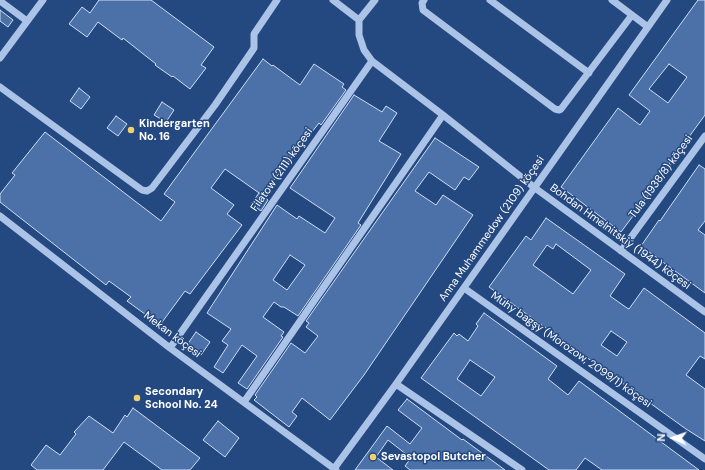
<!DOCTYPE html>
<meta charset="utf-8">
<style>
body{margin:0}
#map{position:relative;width:705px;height:470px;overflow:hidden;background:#244880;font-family:"DM Sans",sans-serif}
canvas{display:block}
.north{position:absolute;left:653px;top:418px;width:40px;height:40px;-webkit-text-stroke:3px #244880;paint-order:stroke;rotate:272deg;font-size:11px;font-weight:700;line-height:16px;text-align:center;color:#fff}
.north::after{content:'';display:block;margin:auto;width:14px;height:18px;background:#fff;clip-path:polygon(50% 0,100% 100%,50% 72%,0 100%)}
</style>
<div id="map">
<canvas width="705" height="470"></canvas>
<div class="north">N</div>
</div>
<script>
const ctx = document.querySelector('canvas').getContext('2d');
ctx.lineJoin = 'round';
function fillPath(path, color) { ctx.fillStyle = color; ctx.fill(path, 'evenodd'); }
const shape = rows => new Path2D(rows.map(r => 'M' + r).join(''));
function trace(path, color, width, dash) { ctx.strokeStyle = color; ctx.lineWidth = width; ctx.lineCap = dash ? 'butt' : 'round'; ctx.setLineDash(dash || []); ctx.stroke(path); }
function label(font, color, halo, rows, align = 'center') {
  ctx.font = font + ' "DM Sans",sans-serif'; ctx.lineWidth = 3; ctx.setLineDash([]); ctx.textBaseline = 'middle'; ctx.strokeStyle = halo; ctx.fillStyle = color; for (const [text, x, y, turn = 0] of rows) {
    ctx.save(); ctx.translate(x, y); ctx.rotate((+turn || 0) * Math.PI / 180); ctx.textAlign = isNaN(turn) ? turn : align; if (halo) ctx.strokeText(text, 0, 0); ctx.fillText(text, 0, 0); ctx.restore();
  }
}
const building = shape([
 [99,0,151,0,214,47,201,65,206,68,190,89,173,76,172,77,155,65,156,64,123,38,122,40,98,22,87,37,69,24,82,7,90,13,99,0],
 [698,0,705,0,705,115,669,164,671,165,621,232,561,187,618,108,640,125,650,111,629,95,698,0],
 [669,64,687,77,668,103,649,89,669,64],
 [0,10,13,20,8,27,0,21,0,10],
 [263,59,272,66,273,65,300,85,314,64,344,84,342,87,346,90,321,125,319,123,262,195,225,169,211,188,234,205,227,214,242,225,196,286,190,294,185,291,160,325,127,301,131,297,109,281,106,285,0,202,0,194,15,175,12,173,45,132,161,221,175,202,164,194,263,59],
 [79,88,90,97,81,109,70,101,79,88],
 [354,95,382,112,386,106,397,113,379,141,401,154,358,223,361,225,298,316,284,307,281,307,274,302,263,317,284,332,281,336,283,337,247,389,238,383,257,356,242,345,223,373,214,367,228,345,222,341,231,329,207,313,277,205,297,219,299,216,325,233,335,218,290,188,354,95],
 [290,255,305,265,287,290,273,280,290,255],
 [162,102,174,110,166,122,154,115,162,102],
 [116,116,127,124,118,136,107,128,116,116],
 [435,138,479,167,469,180,464,177,455,190,429,172,415,191,436,205,443,195,473,215,364,375,330,420,302,398,292,412,297,416,289,427,254,400,257,397,255,395,291,343,305,353,318,336,306,327,309,323,306,321,435,138],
 [699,165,705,169,705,221,698,230,705,235,705,293,641,246,659,220,660,221,699,165],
 [259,193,268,200,261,211,251,204,259,193],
 [546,218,625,274,610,296,627,308,629,309,644,288,705,333,705,359,700,356,686,375,705,389,705,441,686,429,489,287,526,236,531,240,546,218],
 [556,244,591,270,573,294,533,265,547,245,553,249,556,244],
 [611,331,627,342,617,356,601,345,611,331],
 [484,313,557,366,548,379,568,395,579,381,699,470,602,470,585,458,576,470,549,470,421,378,454,333,457,336,459,334,468,341,478,326,476,324,484,313],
 [470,360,495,377,481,396,457,379,470,360],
 [196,332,210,342,201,355,187,345,196,332],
 [407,399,462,440,463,439,505,470,410,470,405,466,411,458,388,440,376,457,393,470,355,470,387,426,410,444,422,428,398,410,407,399],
 [133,408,200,458,190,470,162,470,124,442,103,470,37,470,31,465,46,445,60,455,76,434,74,432,89,416,113,433,125,415,127,417,133,408],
 [218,421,239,438,225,457,203,440,218,421]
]);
fillPath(building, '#4c71a9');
trace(building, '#cddef5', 1);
trace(shape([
 [333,0,359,20],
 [424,0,422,3,423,10,555,109,559,110,561,109,632,15],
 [490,0,589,73],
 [612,0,648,27],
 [0,1,27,21],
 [0,58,43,0],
 [372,61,443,115,535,188,705,312],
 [0,87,142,190,147,191,152,188,215,105,252,51,254,48,254,34,277,0],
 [0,216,170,348,336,470],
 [621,251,705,136],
 [464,288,705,459],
 [170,348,372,61,364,50,359,35,359,20,375,0],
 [396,384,522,470],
 [244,402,443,115],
 [333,470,396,384,667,0]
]), '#aac3e7', 7);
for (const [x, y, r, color] of [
 [131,130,4,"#f1d16d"],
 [137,398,4,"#f1d16d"],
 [373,457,4,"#f1d16d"]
]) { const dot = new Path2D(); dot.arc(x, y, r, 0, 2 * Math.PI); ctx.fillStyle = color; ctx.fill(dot); trace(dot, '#244880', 1.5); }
label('bold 11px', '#fff', '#244880', [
 ["Kindergarten",139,124],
 ["No. 16",139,137],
 ["Secondary",145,392],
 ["School No. 24",145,405],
 ["Sevastopol Butcher",381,457]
], 'left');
label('11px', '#fff', '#244880', [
 ["Filatow (2111) köçesi",282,170,-55],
 ["Tula (1938/8) köçesi",661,177,-54],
 ["Anna Muhammedow (2109) köçesi",492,229,-55],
 ["Bohdan Hmelnitskiý (1944) köçesi",620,237,36],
 ["Mekan köçesi",172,335,37],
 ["Muhy bagşy (Morozow, 2099/1) köçesi",571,350,35]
]);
</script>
